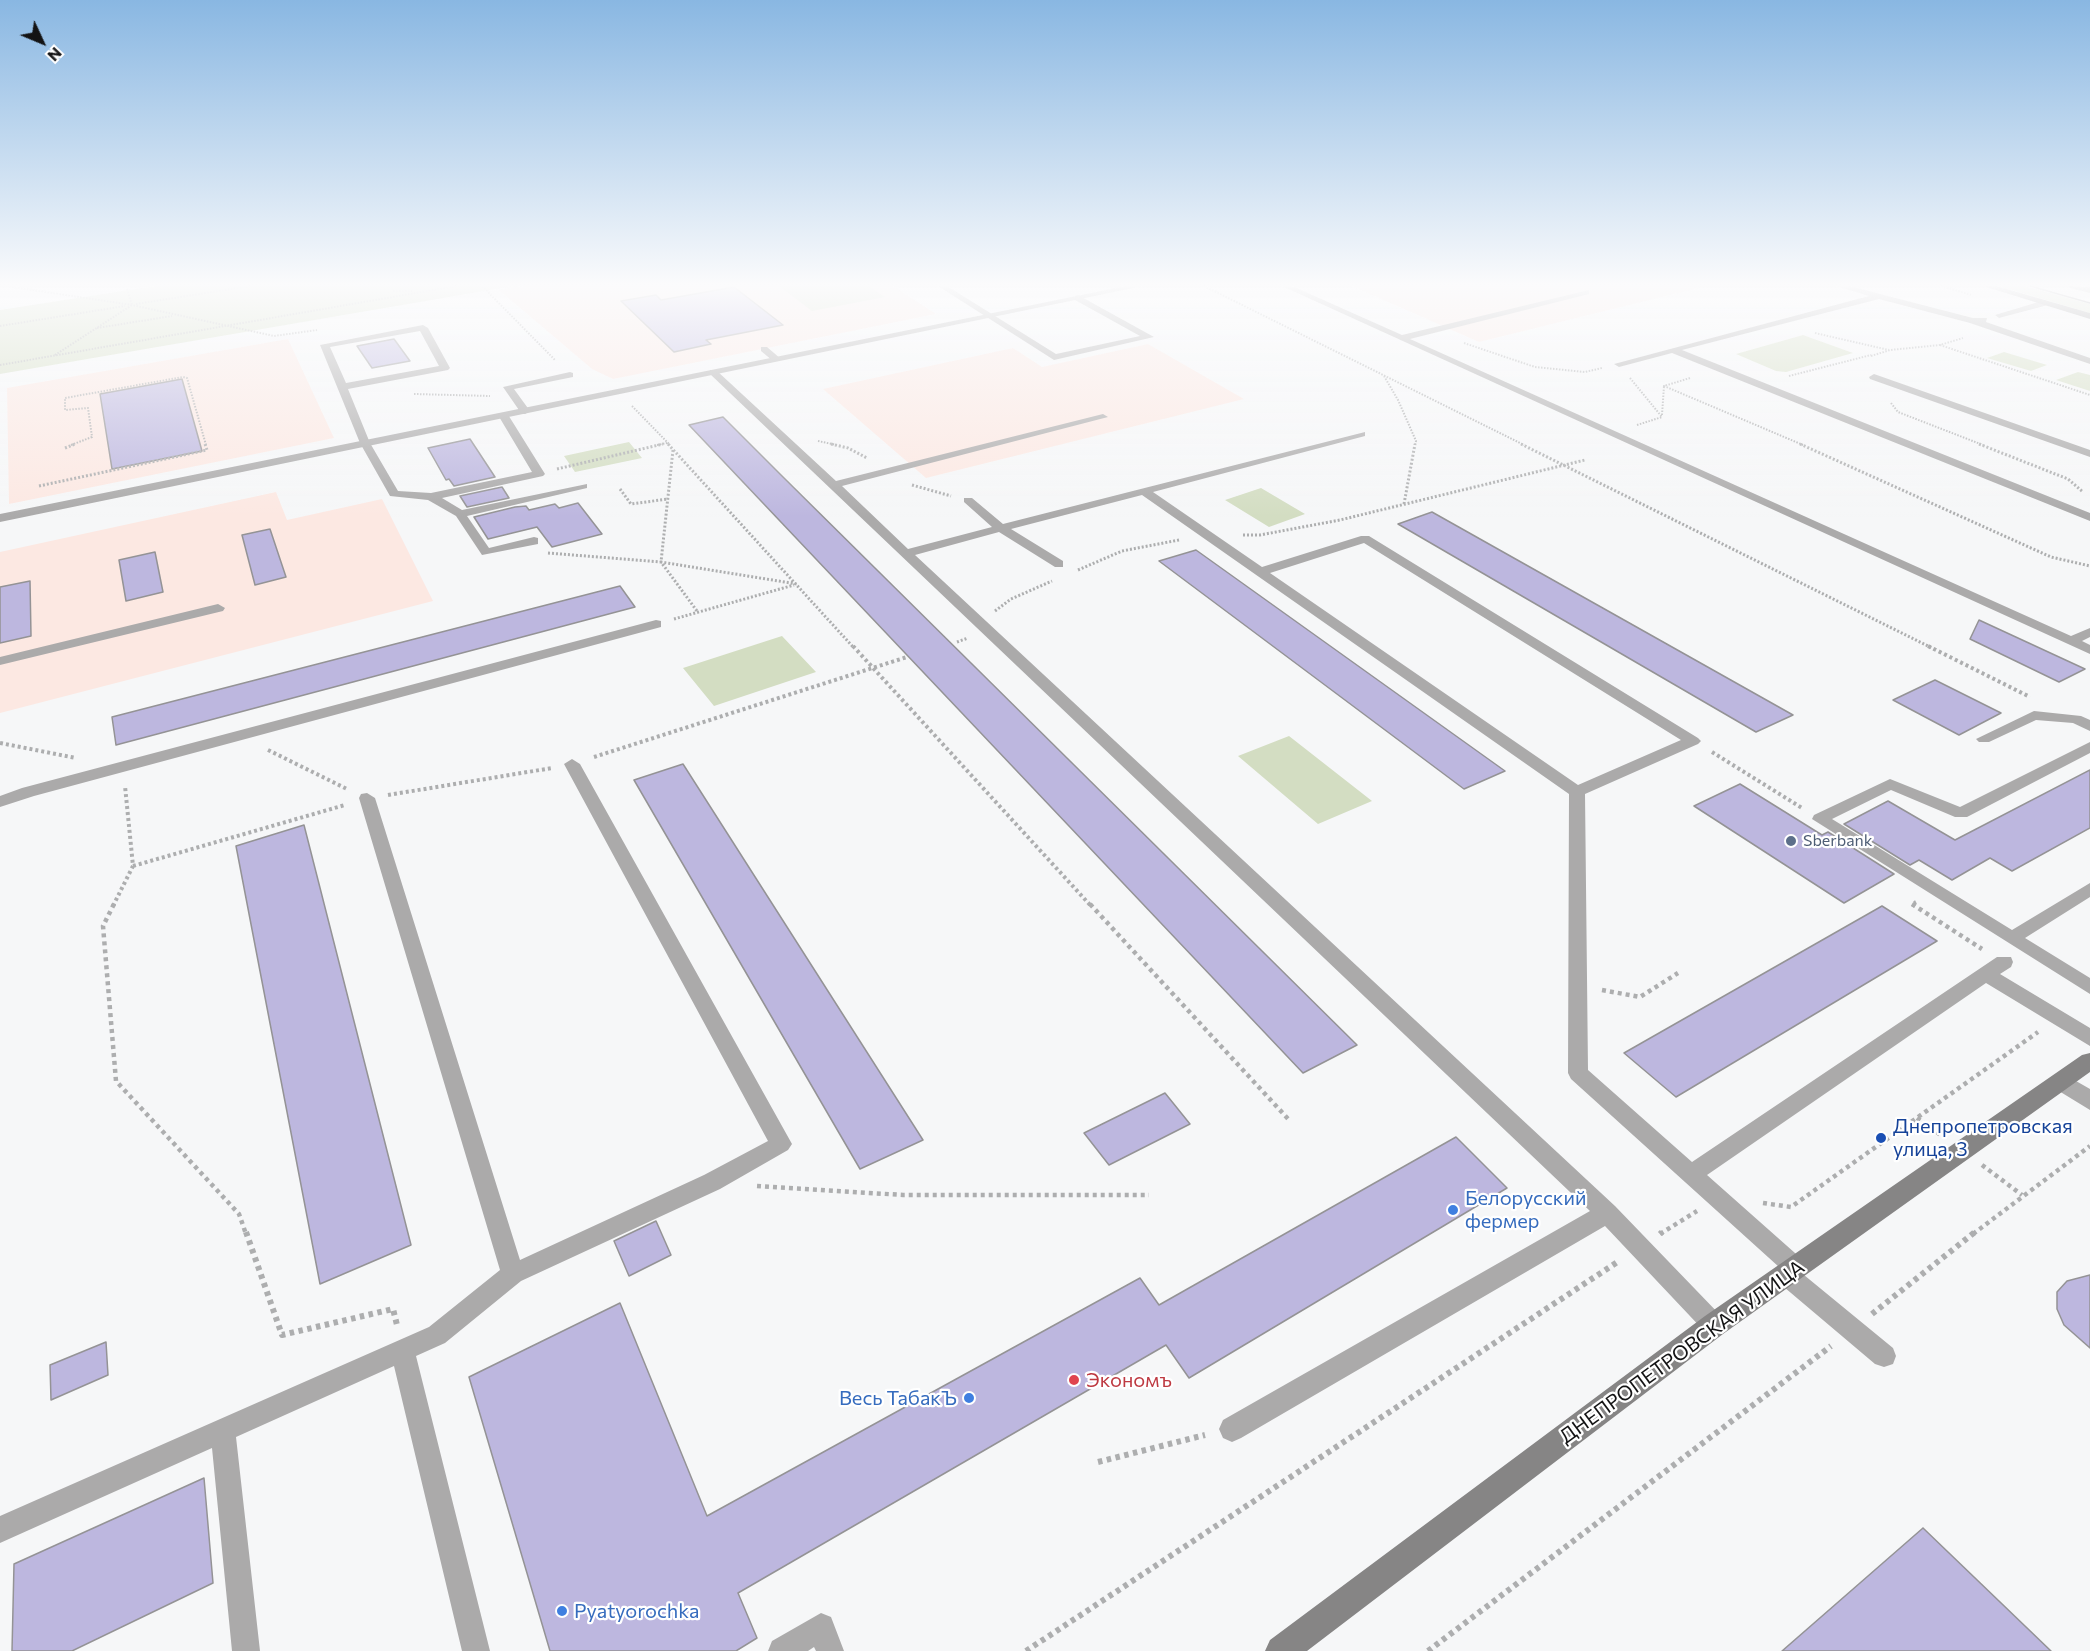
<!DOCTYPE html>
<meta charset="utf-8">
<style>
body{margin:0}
#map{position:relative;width:2090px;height:1651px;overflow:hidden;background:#f6f7f8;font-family:Commissioner,sans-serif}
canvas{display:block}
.north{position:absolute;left:12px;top:12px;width:60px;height:60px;-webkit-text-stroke:4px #fff;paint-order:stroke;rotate:134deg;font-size:16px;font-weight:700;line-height:24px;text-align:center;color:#131314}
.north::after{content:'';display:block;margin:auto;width:21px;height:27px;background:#131314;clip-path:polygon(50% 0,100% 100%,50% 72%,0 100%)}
</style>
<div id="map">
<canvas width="2090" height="1651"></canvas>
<div class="north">N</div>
</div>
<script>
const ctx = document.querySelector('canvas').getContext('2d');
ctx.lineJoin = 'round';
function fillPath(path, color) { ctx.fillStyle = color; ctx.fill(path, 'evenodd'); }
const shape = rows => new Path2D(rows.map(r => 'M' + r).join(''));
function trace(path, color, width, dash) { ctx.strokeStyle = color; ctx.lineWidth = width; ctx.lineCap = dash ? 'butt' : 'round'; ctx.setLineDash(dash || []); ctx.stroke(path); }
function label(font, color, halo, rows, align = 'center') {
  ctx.font = font + ' Commissioner,sans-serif'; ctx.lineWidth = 4.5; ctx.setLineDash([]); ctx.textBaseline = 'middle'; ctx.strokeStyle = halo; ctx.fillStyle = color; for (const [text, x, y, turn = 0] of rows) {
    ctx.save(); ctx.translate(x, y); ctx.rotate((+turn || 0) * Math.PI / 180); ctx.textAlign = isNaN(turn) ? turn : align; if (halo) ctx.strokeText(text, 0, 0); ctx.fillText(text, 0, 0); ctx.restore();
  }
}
fillPath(shape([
 [524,286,893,286,936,314,613,379,592,369,499,290],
 [1352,286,1690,286,1698,288,1479,342],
 [288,339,334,438,9,504,7,388],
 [1148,344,1244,399,926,478,823,389,1013,348,1042,367],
 [276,492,287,520,382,499,433,601,0,713,0,552]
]), '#fce8e2');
fillPath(shape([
 [155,286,513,286,0,374,0,310],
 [779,286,869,286,885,297,812,311],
 [1999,286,2024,286,2090,304,2090,313],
 [1803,335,1853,353,1786,372,1776,371,1736,354],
 [2004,352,2047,365,2031,371,1987,358],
 [2078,372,2090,375,2090,391,2056,380],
 [629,442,642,458,575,472,564,456],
 [1261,488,1305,514,1269,527,1225,500],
 [782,636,816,672,714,706,683,668],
 [1289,736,1372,801,1318,824,1238,756]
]), '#d3ddc2');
const building = shape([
 [734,287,783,325,706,340,711,344,674,352,621,301,656,295,661,300,734,287],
 [394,339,410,361,372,368,357,346,394,339],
 [182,379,202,451,112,469,100,394,182,379],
 [723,417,781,475,1357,1045,1303,1073,689,425,723,417],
 [470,439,495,477,454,486,449,479,446,480,428,448,470,439],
 [502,487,509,498,467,507,460,496,502,487],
 [578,503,602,534,552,547,537,527,488,539,474,517,515,507,526,506,529,510,555,504,559,508,578,503],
 [1432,512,1793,715,1756,732,1398,524,1432,512],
 [270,529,286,577,255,585,242,535,270,529],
 [1196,550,1505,771,1464,789,1159,561,1196,550],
 [155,552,163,592,126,601,119,560,155,552],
 [30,581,31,636,0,643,0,587,30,581],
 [620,586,635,607,116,745,112,717,620,586],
 [1979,620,2085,669,2059,682,1970,639,1979,620],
 [1935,680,2001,713,1959,735,1893,700,1935,680],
 [683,764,923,1140,860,1169,634,780,683,764],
 [2090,770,2090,828,2012,871,1990,858,1952,880,1919,860,1910,865,1844,824,1888,801,1955,840,2090,770],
 [1740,784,1822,835,1828,832,1894,874,1844,903,1694,806,1740,784],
 [304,825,411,1245,320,1284,236,846,304,825],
 [1882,906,1937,941,1676,1097,1624,1053,1882,906],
 [1165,1093,1190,1124,1109,1165,1084,1133,1165,1093],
 [1456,1137,1507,1188,1189,1378,1166,1345,738,1593,757,1638,736,1651,550,1651,469,1377,620,1303,707,1516,1140,1278,1159,1305,1456,1137],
 [656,1221,671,1255,629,1276,614,1241,656,1221],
 [2090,1275,2090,1348,2064,1325,2057,1309,2057,1292,2067,1281,2090,1275],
 [106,1342,108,1375,51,1400,50,1365,106,1342],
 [204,1478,213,1583,72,1651,12,1651,14,1564,204,1478],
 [1923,1528,2051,1651,1782,1651,1923,1528]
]);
fillPath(building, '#bdb7df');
trace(building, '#949395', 1.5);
trace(shape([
 [6,286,132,305,274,336,317,330],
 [126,286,132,305],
 [482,286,555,360],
 [1204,286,1524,445],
 [1941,286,1972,295],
 [393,291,412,291],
 [136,304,250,286],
 [0,326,125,306],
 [97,328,172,316],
 [1815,333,1889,350],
 [1464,343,1535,367,1585,372,1602,368],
 [1940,345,2090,395],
 [55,355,132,305],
 [1871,356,1890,350,1940,345,1963,338],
 [0,365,456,286],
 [1384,376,1398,400,1416,441,1415,445],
 [1789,376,1871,355],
 [1630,378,1662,417],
 [1690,378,1664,386,1803,445],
 [414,394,490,396],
 [1891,403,1898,412,1983,445],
 [632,406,670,445],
 [1662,415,1664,386],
 [1637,425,1662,417],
 [818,441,837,445],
 [71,445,92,437,88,408,65,410,65,398,183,377,187,378,206,445],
 [657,445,667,443]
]), '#adaeaf', 2, [1.5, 1.5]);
trace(shape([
 [668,444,854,648],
 [831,444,848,448,867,458],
 [1521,444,1932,648],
 [1800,444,2051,557,2090,566],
 [1979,444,2068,479,2083,492],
 [65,448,75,444],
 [673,450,661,562,797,584],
 [557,469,663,444],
 [912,485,951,496],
 [39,486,207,450,205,444],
 [620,489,631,504,668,499],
 [1404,504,1415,444],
 [1243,535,1260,535,1340,520,1585,460],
 [548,553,661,562,697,611],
 [1078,570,1122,551,1179,540],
 [995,611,1011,599,1052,581],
 [674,619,794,585],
 [957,642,968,638]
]), '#adaeaf', 3, [2, 2]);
trace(shape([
 [853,646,1091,906],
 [1928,646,2030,697],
 [0,743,76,758],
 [268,750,347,789],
 [1712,752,1802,808],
 [594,757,907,657],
 [388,795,552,768],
 [133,866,345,805],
 [113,906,133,866,125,786],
 [1915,906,1912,904,1916,902]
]), '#adaeaf', 4, [3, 3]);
trace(shape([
 [114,904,103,926,116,1081,239,1214,246,1234],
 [1090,904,1290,1121],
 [1912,904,1982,949],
 [1602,990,1640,997,1678,973],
 [1917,1118,1942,1136],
 [1982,1165,2022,1195],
 [757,1186,903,1195,1149,1195],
 [1763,1203,1791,1207,2038,1032],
 [1660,1234,1697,1211],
 [1973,1234,2090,1146]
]), '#adaeaf', 4.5, [4, 4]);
trace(shape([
 [246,1232,282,1335,393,1309,397,1325],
 [1660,1234,1662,1232],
 [1872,1314,1975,1232],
 [1098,1462,1205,1435],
 [1026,1651,1619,1261],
 [1428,1651,1831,1346]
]), '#adaeaf', 6, [4.5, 4.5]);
fillPath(shape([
 [938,286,947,286,1056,354,1140,336,1075,300,1075,296,1078,295,1154,337,1054,360,938,286],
 [1282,286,1292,286,1402,335,1589,290,1589,294,1410,339,2071,636,2090,628,2090,637,2082,641,2090,645,2090,654,1282,286],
 [1836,286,1849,286,1973,318,1987,318,1986,322,2090,358,2090,364,1970,323,1879,299,1682,350,2090,513,2090,521,1672,353,1619,367,1614,364,1869,296,1836,286],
 [2045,300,2049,303,2048,305,1999,318,1995,315,2045,300],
 [423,325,428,328,450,368,448,370,348,389,370,443,398,491,431,493,532,472,498,415,507,413,545,474,543,476,442,498,462,510,587,484,587,488,467,516,489,548,534,537,538,538,538,544,482,555,456,516,428,500,390,496,360,443,320,345,423,325],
 [420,331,439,366,346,383,330,347,420,331],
 [761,347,767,347,781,359,773,361,761,351,761,347],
 [710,370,716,370,836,481,1103,414,1108,417,842,486,908,549,992,527,964,502,964,498,972,498,1003,524,1365,432,1365,436,1153,492,1262,567,1361,536,1369,536,1698,738,1701,741,1698,744,1585,794,1588,1070,1692,1162,1997,957,2011,957,2013,962,2011,967,2000,974,2090,1028,2090,1046,1986,983,1707,1175,1804,1261,1808,1268,1804,1275,1893,1348,1896,1356,1893,1364,1884,1367,1875,1364,1778,1282,1774,1275,1779,1267,1571,1079,1568,1073,1569,794,1142,495,1011,529,1063,561,1063,567,1055,567,999,532,915,555,1615,1206,1722,1317,1726,1325,1722,1333,1714,1336,1706,1333,1605,1226,1241,1438,1232,1442,1223,1438,1219,1429,1223,1420,1590,1211,710,374,710,370],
 [1364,543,1681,740,1578,785,1270,573,1364,543],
 [570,372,573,373,573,377,514,389,530,411,525,414,521,413,503,387,570,372],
 [1874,374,2090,450,2090,457,1870,379,1869,377,1874,374],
 [218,604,225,608,223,611,0,665,0,657,218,604],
 [656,620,661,621,661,627,34,796,0,807,0,796,22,788,656,620],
 [2034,711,2081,716,2090,720,2090,731,2073,723,2036,720,1989,742,1979,742,1976,739,2034,711],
 [2090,742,2090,753,1967,817,1955,817,1891,790,1832,819,2012,930,2090,883,2090,897,2025,938,2090,978,2090,994,1812,819,1814,815,1890,779,1960,807,2090,742],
 [572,759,580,764,792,1144,788,1150,720,1189,521,1281,445,1343,416,1356,490,1651,462,1651,394,1366,236,1437,260,1651,232,1651,212,1448,0,1543,0,1516,429,1327,500,1270,359,798,361,794,367,793,375,798,520,1260,704,1175,768,1141,564,764,572,759],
 [821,1613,831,1617,844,1651,816,1651,814,1647,808,1651,768,1651,772,1641,821,1613]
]), '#abaaaa');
fillPath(shape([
 [1126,286,1143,286,0,522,0,514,1126,286],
 [2062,1073,2090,1089,2090,1110,2054,1088,2051,1082,2054,1076,2062,1073]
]), '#abaaaa');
fillPath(shape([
 [1983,286,1996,286,2090,313,2090,319,1983,286],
 [2068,286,2090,287,2090,293,2070,288,2068,286],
 [2090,1053,2090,1072,1723,1334,1307,1651,1265,1651,1270,1640,1705,1316,2082,1055,2090,1053]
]), '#868585');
trace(shape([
 [2030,286,2090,303]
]), '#6b6c6d', 1.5);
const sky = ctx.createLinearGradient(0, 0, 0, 517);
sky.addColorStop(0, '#89b7e2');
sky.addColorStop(0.55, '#fbfbfc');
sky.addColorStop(1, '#fbfbfc00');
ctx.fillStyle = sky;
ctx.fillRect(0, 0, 2090, 517);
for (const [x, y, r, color] of [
 [1791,841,6,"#5c6f8a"],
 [1881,1138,6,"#1a4fb4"],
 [1453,1210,6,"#3f7fe0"],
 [1074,1380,6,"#e0444e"],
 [969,1398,6,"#3f7fe0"],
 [562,1611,6,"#3f7fe0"]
]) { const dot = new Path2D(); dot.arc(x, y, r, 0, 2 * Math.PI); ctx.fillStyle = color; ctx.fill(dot); trace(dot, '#fff', 2); }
label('16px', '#4e5e75', '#fff', [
 ["Sberbank",1803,841]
], 'left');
label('20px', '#164399', '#fff', [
 ["Днепропетровская",1893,1126],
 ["улица, 3",1893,1149]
], 'left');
label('20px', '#366cbe', '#fff', [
 ["Белорусский",1465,1198],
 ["фермер",1465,1221],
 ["Весь ТабакЪ",957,1398,"right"],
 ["Pyatyorochka",574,1611]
], 'left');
label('20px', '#131314', '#fff', [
 ["ДНЕПРОПЕТРОВСКАЯ УЛИЦА",1682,1352,-36]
]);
label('20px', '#be3a42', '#fff', [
 ["Экономъ",1086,1380]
], 'left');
</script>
